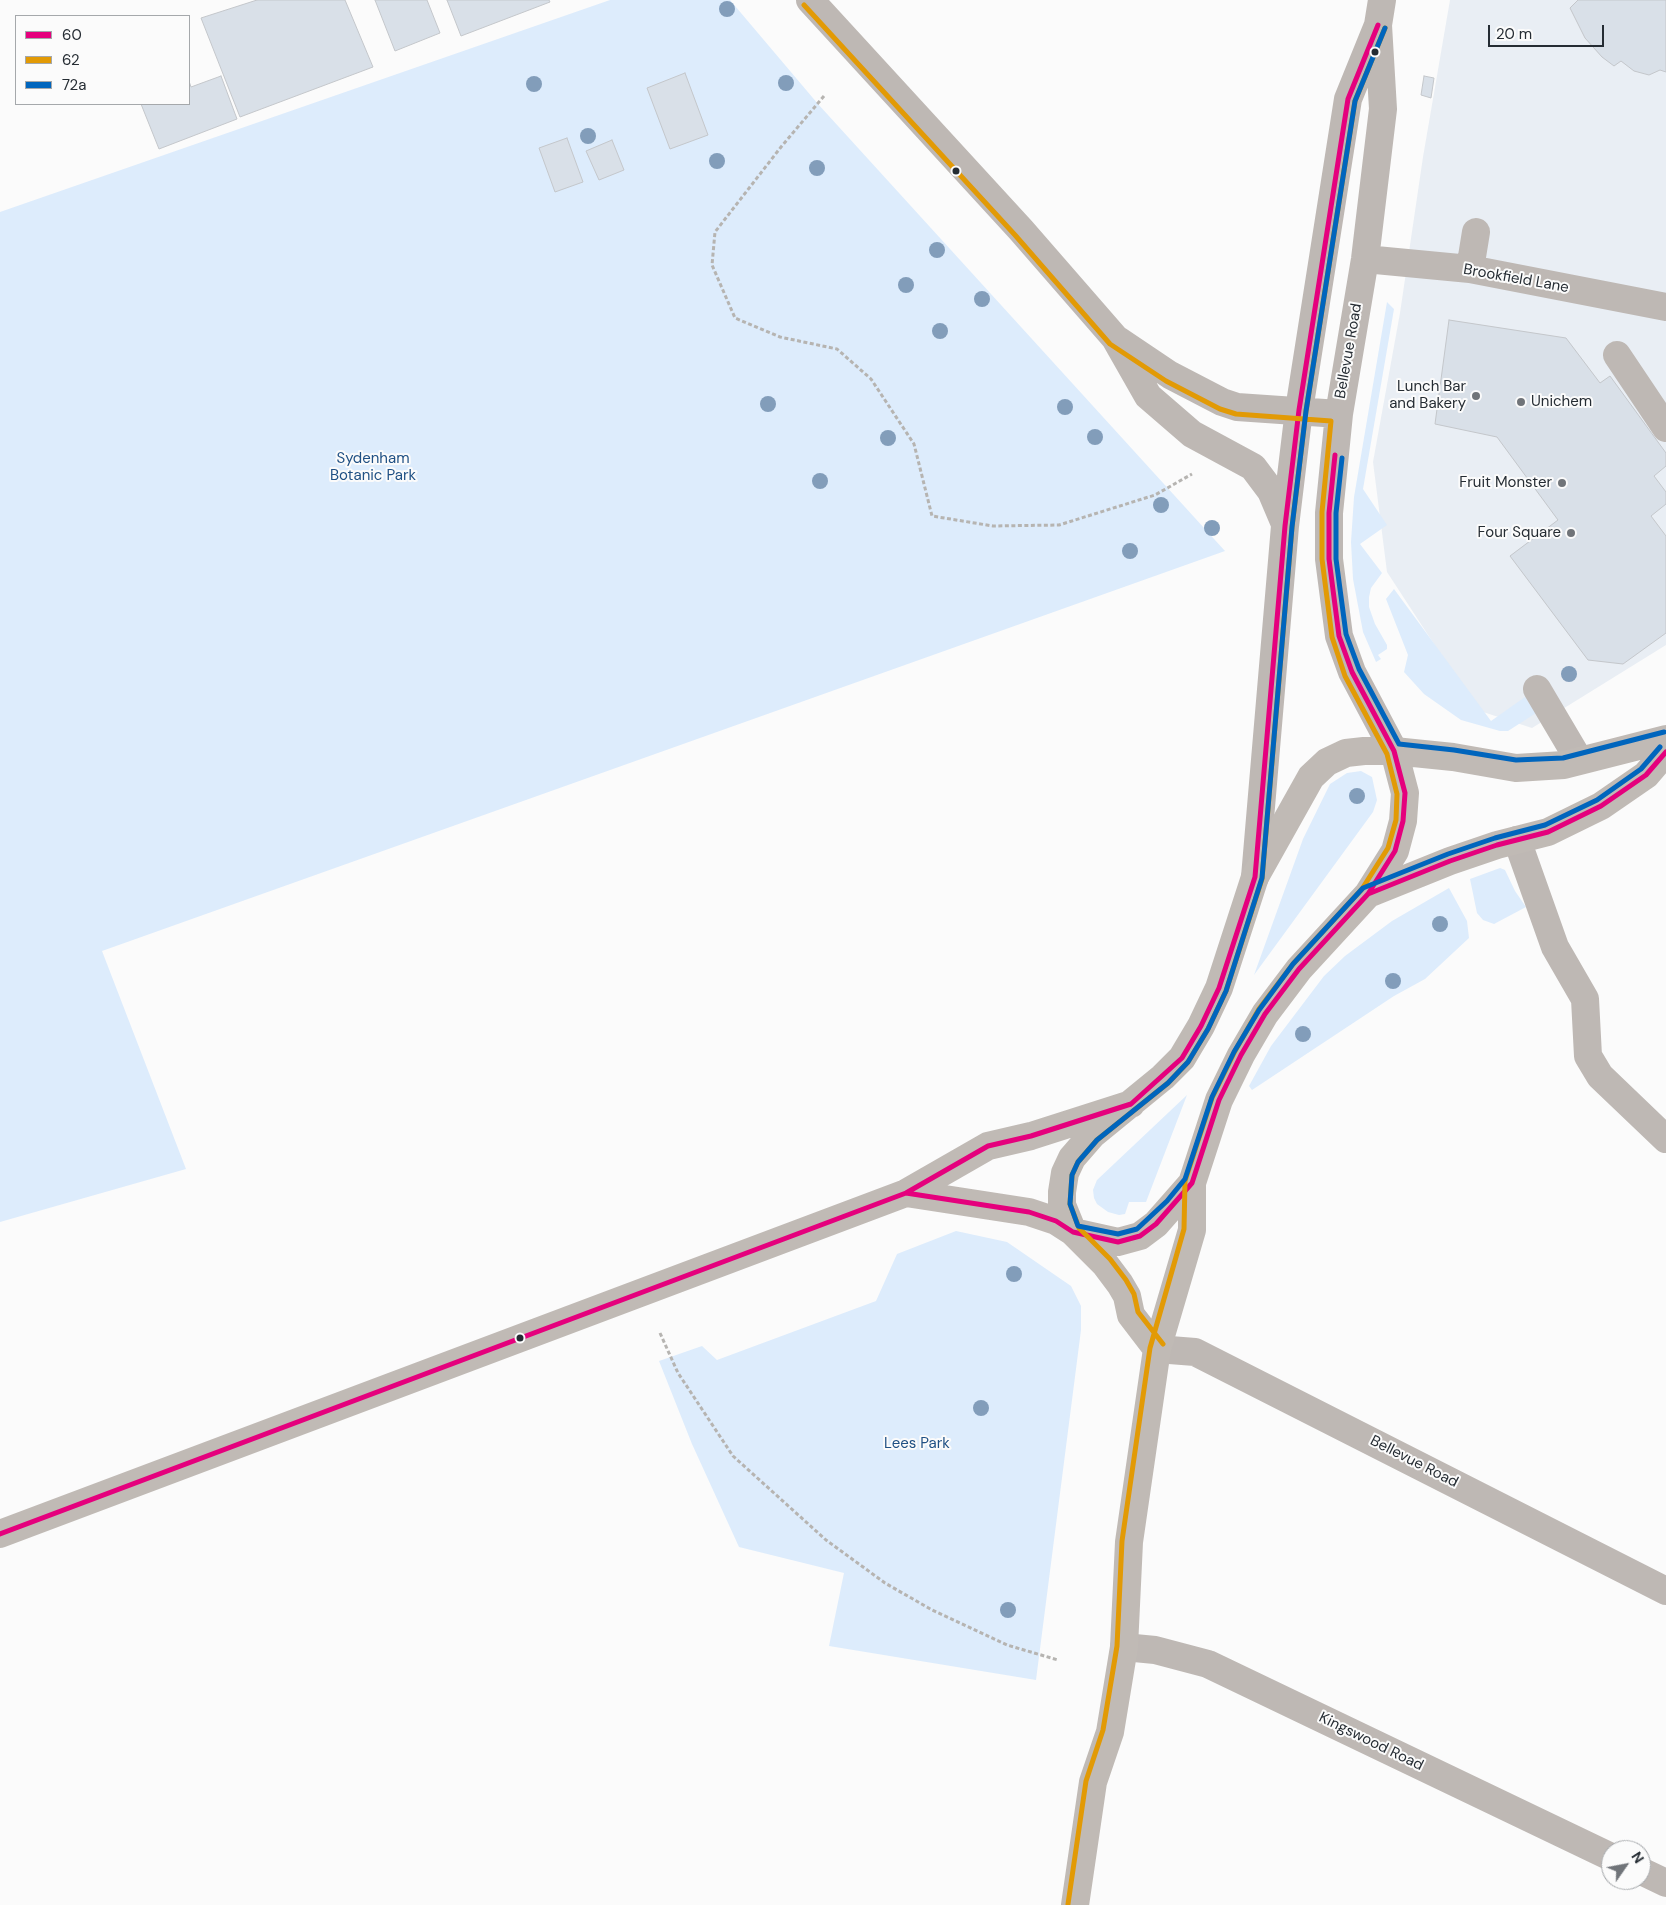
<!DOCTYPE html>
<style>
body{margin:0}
#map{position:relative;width:1666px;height:1905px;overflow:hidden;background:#fbfbfb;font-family:"DM Sans",sans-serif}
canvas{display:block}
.legend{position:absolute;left:15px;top:15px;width:175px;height:90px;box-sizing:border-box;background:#fbfbfb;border:1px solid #a5a8ab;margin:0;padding:6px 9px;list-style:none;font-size:15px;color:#252c33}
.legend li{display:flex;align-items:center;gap:10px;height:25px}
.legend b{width:25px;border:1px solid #a5a8ab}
.north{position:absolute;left:1601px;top:1840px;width:50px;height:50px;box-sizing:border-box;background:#fbfbfb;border:1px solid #a5a8ab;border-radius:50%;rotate:57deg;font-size:14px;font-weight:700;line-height:20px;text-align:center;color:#252c33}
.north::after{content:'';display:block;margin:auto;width:18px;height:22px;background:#707479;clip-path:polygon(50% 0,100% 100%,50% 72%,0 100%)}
.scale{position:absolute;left:1488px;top:25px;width:116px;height:22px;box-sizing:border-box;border:2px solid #252c33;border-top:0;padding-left:6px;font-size:15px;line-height:18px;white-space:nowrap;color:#252c33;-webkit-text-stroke:4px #fbfbfb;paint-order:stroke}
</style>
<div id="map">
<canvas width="1666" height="1905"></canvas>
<ul class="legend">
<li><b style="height:6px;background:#e5007d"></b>60</li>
<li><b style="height:6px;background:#e29a05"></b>62</li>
<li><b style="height:6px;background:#0065bd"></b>72a</li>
</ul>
<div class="north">N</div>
<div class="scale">20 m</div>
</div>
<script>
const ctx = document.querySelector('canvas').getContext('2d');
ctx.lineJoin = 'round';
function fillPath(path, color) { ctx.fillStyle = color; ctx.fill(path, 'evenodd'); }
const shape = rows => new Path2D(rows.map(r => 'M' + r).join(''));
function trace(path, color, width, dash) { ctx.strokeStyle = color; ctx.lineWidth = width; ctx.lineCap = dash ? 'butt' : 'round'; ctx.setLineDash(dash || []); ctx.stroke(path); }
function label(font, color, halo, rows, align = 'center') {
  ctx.font = font + ' "DM Sans",sans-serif'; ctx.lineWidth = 4; ctx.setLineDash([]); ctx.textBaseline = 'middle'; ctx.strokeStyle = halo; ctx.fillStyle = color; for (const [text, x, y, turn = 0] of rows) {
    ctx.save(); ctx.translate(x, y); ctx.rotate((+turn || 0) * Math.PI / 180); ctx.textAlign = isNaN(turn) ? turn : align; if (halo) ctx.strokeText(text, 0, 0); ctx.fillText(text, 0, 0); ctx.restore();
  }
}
fillPath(shape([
 [1450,0,1666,0,1666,645,1532,728,1477,710,1387,572,1373,462,1400,313,1423,157]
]), '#e9eef4');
fillPath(shape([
 [610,0,730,0,818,104,1225,551,102,951,186,1169,0,1222,0,212],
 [1387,302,1394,309,1363,489,1387,525,1360,544,1382,573,1371,588,1369,597,1369,607,1375,624,1387,645,1387,649,1378,655,1381,659,1376,662,1363,632,1353,579,1351,542,1354,497],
 [1394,589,1491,721,1525,697,1536,713,1508,731,1500,731,1461,720,1424,694,1404,672,1408,655,1386,599],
 [1361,771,1372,777,1377,800,1373,812,1254,975,1303,839,1330,784,1347,773],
 [1500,868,1505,870,1515,891,1526,907,1494,924,1483,920,1477,913,1470,879],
 [1449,888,1467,921,1469,938,1425,979,1394,996,1252,1090,1249,1086,1271,1046,1324,976,1345,956,1392,921],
 [1187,1095,1146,1202,1129,1202,1125,1214,1119,1215,1108,1212,1097,1204,1094,1198,1093,1190,1097,1180],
 [956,1231,1007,1242,1071,1286,1081,1306,1081,1330,1036,1680,829,1646,844,1573,739,1547,692,1444,659,1361,702,1346,717,1360,876,1301,897,1254]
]), '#ddecfc');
const building = shape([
 [257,0,345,0,373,67,240,117,201,18,257,0],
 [375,0,427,0,440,33,395,51,375,0],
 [447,0,549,0,550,2,461,36,447,0],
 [1578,0,1666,0,1666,72,1660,70,1649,75,1634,71,1621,61,1614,66,1602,57,1585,38,1570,8,1578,0],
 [685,73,708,135,670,149,647,88,685,73],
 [221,76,237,119,159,149,141,104,189,104,189,81,191,87,221,76],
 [1424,76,1434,78,1431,98,1421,95,1424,76],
 [567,138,583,182,555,192,539,148,567,138],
 [612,140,624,170,599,180,586,151,612,140],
 [1449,320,1566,338,1600,383,1610,376,1666,453,1666,466,1654,476,1666,492,1666,504,1651,516,1666,536,1666,633,1623,664,1588,660,1510,556,1558,520,1497,437,1435,424,1449,320]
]);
fillPath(building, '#d9e0e8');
trace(building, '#c4c7cb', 1);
trace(shape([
 [824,96,781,147,715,232,712,265,735,318,780,337,837,349,871,379,914,444,932,516,993,526,1059,525,1155,495,1192,474],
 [660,1333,678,1373,733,1456,826,1540,885,1583,932,1610,1007,1645,1058,1660]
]), '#b6b4b1', 3, [4, 2.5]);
trace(shape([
 [810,0,1021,230,1115,338,1148,396,1192,434,1253,467,1271,491,1285,524],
 [1382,0,1378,25,1383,109,1365,259,1339,414,1329,513,1329,559,1339,636,1352,672,1394,751],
 [1365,259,1470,269,1666,307],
 [1470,269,1476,232],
 [1118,340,1170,375,1222,402,1237,407,1339,414],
 [1617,355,1666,428],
 [1537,689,1579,760],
 [1517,840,1555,947,1585,999,1588,1056,1600,1076,1666,1139],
 [1255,877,1285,526,1299,410,1348,99,1378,25],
 [1157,1349,1195,1352,1666,1591],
 [1124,1647,1155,1650,1208,1664,1611,1857],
 [1641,1871,1666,1883]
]), '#beb8b4', 28);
trace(shape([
 [1368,894,1395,851,1403,821,1405,793,1394,751],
 [906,1193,1029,1212,1056,1221,1073,1232,1118,1242,1140,1236,1156,1224,1192,1183,1219,1100,1241,1055,1265,1014,1299,969,1368,894,1450,861,1497,845,1548,832,1601,806,1646,775,1666,752],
 [1157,1349,1131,1315,1127,1296,1120,1284,1105,1264,1073,1232,1062,1205,1062,1192,1065,1173,1072,1158,1092,1135,1163,1077,1182,1058,1201,1026,1219,988,1255,877,1311,777,1327,762,1346,753,1364,751,1394,751,1453,757,1516,768,1564,765,1666,739],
 [0,1534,906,1193,988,1146,1031,1136,1131,1104],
 [1075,1905,1093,1782,1110,1732,1124,1647,1129,1542,1157,1349,1192,1230,1192,1183]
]), '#c0bab5', 28);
trace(shape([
 [1335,455,1329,513,1329,559,1339,636,1352,672,1394,751,1405,793,1403,821,1395,851,1368,894],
 [906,1193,1029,1212,1056,1221,1073,1232,1118,1242,1140,1236,1156,1224,1192,1183,1219,1100,1241,1055,1265,1014,1299,969,1368,894,1450,861,1497,845,1548,832,1601,806,1646,775,1666,752],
 [0,1534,906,1193,988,1146,1031,1136,1131,1104,1182,1058,1201,1026,1219,988,1255,877,1285,526,1299,410,1348,99,1378,25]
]), '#e5007d', 5);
trace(shape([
 [804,5,1015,235,1110,344,1166,381,1220,409,1236,414,1331,421,1322,512,1322,559,1332,637,1345,676,1387,754,1397,794,1396,820,1388,848,1362,889,1293,964,1259,1009,1235,1051,1212,1098,1185,1181,1184,1229,1150,1348,1122,1541,1117,1646,1103,1730,1086,1781,1068,1904],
 [1163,1344,1138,1312,1134,1294,1126,1280,1110,1259,1079,1228,1070,1204,1072,1175,1078,1162,1097,1140,1168,1083,1188,1062,1208,1029,1226,991,1262,879,1292,527,1306,411,1355,101,1385,28]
]), '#e29a05', 5);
trace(shape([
 [1385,28,1355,101,1306,411,1292,527,1262,878,1226,991,1208,1029,1188,1062,1168,1083,1097,1140,1078,1162,1072,1175,1070,1204,1078,1226,1118,1234,1137,1229,1167,1201,1185,1179,1212,1097,1234,1052,1259,1010,1293,964,1363,888,1448,854,1495,838,1545,825,1597,800,1641,769,1660,747],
 [1342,458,1336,513,1336,559,1346,634,1359,669,1399,744,1454,750,1516,760,1563,758,1664,732]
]), '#0065bd', 5);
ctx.fillStyle = '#829dba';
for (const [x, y] of [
 [727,9],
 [786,83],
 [534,84],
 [588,136],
 [717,161],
 [817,168],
 [937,250],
 [906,285],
 [982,299],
 [940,331],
 [768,404],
 [1065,407],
 [1095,437],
 [888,438],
 [820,481],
 [1161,505],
 [1212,528],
 [1130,551],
 [1569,674],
 [1357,796],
 [1440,924],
 [1393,981],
 [1303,1034],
 [1014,1274],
 [981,1408],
 [1008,1610]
]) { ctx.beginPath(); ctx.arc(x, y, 8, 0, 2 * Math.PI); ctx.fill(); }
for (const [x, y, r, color] of [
 [1375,52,4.5,"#252c33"],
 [956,171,4.5,"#252c33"],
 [1476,396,5,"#707479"],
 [1521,402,5,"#707479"],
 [1562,483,5,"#707479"],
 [1571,533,5,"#707479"],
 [520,1338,4.5,"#252c33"]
]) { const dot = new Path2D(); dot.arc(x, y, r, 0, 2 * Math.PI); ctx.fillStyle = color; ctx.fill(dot); trace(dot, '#fbfbfb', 2); }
label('15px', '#252c33', '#fbfbfb', [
 ["Brookfield Lane",1516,279,10],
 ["Bellevue Road",1349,351,-80],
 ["Bellevue Road",1414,1462,27],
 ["Kingswood Road",1371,1742,26]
]);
label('15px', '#252c33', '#fbfbfb', [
 ["Lunch Bar",1466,387],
 ["and Bakery",1466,404],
 ["Unichem",1531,402,"left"],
 ["Fruit Monster",1552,483],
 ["Four Square",1561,533]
], 'right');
label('15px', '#1f5084', '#fbfbfb', [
 ["Sydenham",373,459],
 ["Botanic Park",373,476],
 ["Lees Park",917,1444]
]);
</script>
